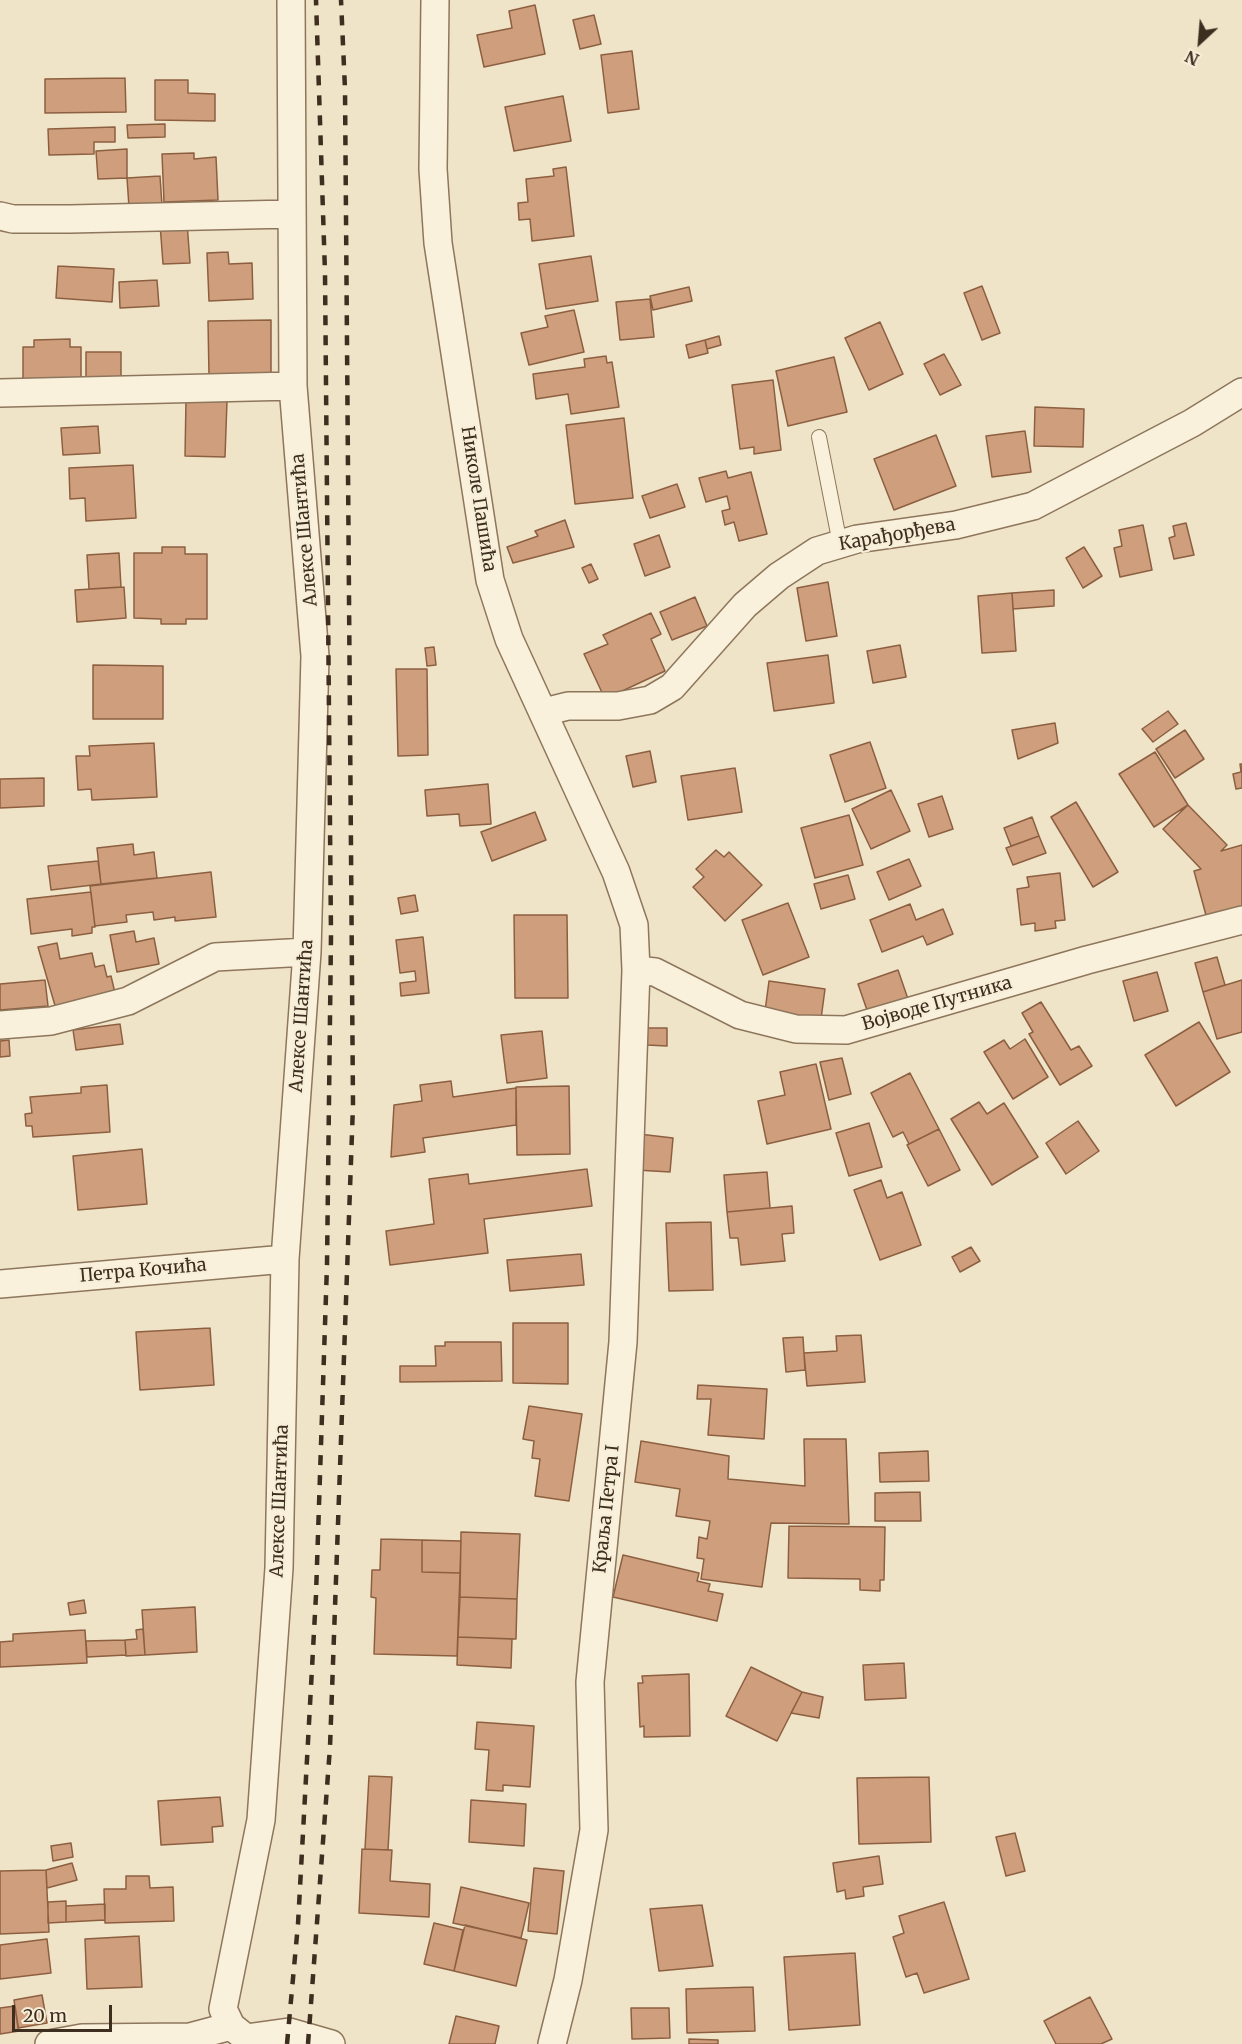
<!DOCTYPE html>
<meta charset="utf-8">
<style>
body{margin:0}
#map{position:relative;width:1242px;height:2044px;overflow:hidden;background:#f0e4c8;font-family:Merriweather,serif}
canvas{display:block}
.north{position:absolute;left:1170px;top:12px;width:60px;height:60px;-webkit-text-stroke:4px #f7eed8;paint-order:stroke;rotate:206deg;font-size:16px;font-weight:700;line-height:24px;text-align:center;color:#3d2e20}
.north::after{content:'';display:block;margin:auto;width:21px;height:27px;background:#3d2e20;clip-path:polygon(50% 0,100% 100%,50% 72%,0 100%)}
.scale{position:absolute;left:12px;top:2005px;width:100px;height:27px;box-sizing:border-box;border:3px solid #3d2e20;border-top:0;padding-left:8px;font-size:18px;line-height:21px;white-space:nowrap;color:#3d2e20;-webkit-text-stroke:4px #f7eed8;paint-order:stroke}
</style>
<div id="map">
<canvas width="1242" height="2044"></canvas>
<div class="north">N</div>
<div class="scale">20 m</div>
</div>
<script>
const ctx = document.querySelector('canvas').getContext('2d');
ctx.lineJoin = 'round';
function fillPath(path, color) { ctx.fillStyle = color; ctx.fill(path, 'evenodd'); }
const shape = rows => new Path2D(rows.map(r => 'M' + r).join(''));
function trace(path, color, width, dash) { ctx.strokeStyle = color; ctx.lineWidth = width; ctx.lineCap = dash ? 'butt' : 'round'; ctx.setLineDash(dash || []); ctx.stroke(path); }
function label(font, color, halo, rows, align = 'center') {
  ctx.font = font + ' Merriweather,serif'; ctx.lineWidth = 4.5; ctx.setLineDash([]); ctx.textBaseline = 'middle'; ctx.strokeStyle = halo; ctx.fillStyle = color; for (const [text, x, y, turn = 0] of rows) {
    ctx.save(); ctx.translate(x, y); ctx.rotate((+turn || 0) * Math.PI / 180); ctx.textAlign = isNaN(turn) ? turn : align; if (halo) ctx.strokeText(text, 0, 0); ctx.fillText(text, 0, 0); ctx.restore();
  }
}
const building = shape([
 [535,5,545,54,484,67,477,35,512,28,509,11,535,5],
 [594,15,601,44,580,49,573,20,594,15],
 [632,51,639,109,608,113,601,55,632,51],
 [125,78,126,112,45,113,45,79,125,78],
 [155,80,188,80,188,93,215,94,215,121,155,120,155,80],
 [563,96,571,141,514,151,505,107,563,96],
 [165,124,165,137,128,138,127,125,165,124],
 [115,127,115,142,94,142,94,154,49,155,48,129,115,127],
 [127,149,127,178,98,179,96,151,127,149],
 [194,153,194,159,216,157,218,200,164,202,162,154,194,153],
 [566,167,574,236,532,241,530,219,519,220,518,203,528,202,526,179,554,176,553,169,566,167],
 [160,176,162,205,129,207,127,178,160,176],
 [187,222,190,263,163,264,160,224,187,222],
 [228,252,229,264,252,263,253,299,209,301,207,253,228,252],
 [591,256,598,301,546,309,539,264,591,256],
 [58,266,114,269,112,302,56,298,58,266],
 [157,280,159,306,120,308,119,282,157,280],
 [982,286,1000,333,982,340,964,293,982,286],
 [689,287,692,301,653,310,650,296,689,287],
 [650,299,654,337,620,340,616,302,650,299],
 [574,310,584,352,529,365,521,333,548,327,545,316,574,310],
 [271,320,271,376,209,376,208,321,271,320],
 [880,322,903,374,869,390,845,338,880,322],
 [719,336,721,345,707,349,705,340,719,336],
 [70,339,70,347,81,347,81,379,23,379,23,347,34,347,34,340,70,339],
 [705,340,708,353,689,358,686,345,705,340],
 [86,352,121,352,121,379,86,379,86,352],
 [944,354,961,385,940,395,924,364,944,354],
 [606,356,607,363,612,362,619,407,571,414,568,394,536,399,533,374,585,367,584,359,606,356],
 [834,357,847,412,788,426,776,371,834,357],
 [773,380,781,450,754,454,754,447,740,449,732,385,773,380],
 [186,400,227,401,225,457,185,456,186,400],
 [1035,407,1084,409,1083,447,1034,446,1035,407],
 [624,418,633,498,575,504,566,425,624,418],
 [98,426,100,453,63,455,61,428,98,426],
 [1025,431,1031,472,992,477,986,436,1025,431],
 [936,435,956,486,894,510,874,459,936,435],
 [133,465,136,518,86,521,85,498,70,499,69,468,133,465],
 [726,471,728,478,751,472,767,534,739,541,734,522,725,525,722,511,730,509,727,496,706,502,699,478,726,471],
 [677,484,685,507,650,518,642,496,677,484],
 [565,520,574,547,513,563,507,547,538,536,535,531,565,520],
 [1186,523,1194,555,1174,559,1169,538,1175,536,1173,526,1186,523],
 [1143,525,1152,570,1120,577,1114,548,1122,546,1119,530,1143,525],
 [659,535,670,567,645,576,634,544,659,535],
 [162,547,185,547,185,554,207,554,207,619,186,619,186,624,161,624,161,619,134,618,134,553,162,553,162,547],
 [1084,547,1102,576,1083,588,1066,558,1084,547],
 [119,553,121,587,89,589,87,555,119,553],
 [591,564,598,579,589,583,582,568,591,564],
 [828,582,837,636,806,641,797,588,828,582],
 [124,587,126,618,77,622,75,590,124,587],
 [1054,590,1054,606,1013,609,1012,593,1054,590],
 [1012,593,1016,651,982,653,978,596,1012,593],
 [695,597,707,626,672,640,660,612,695,597],
 [651,613,661,634,651,639,665,671,605,699,584,654,608,644,603,635,651,613],
 [900,645,906,677,873,683,867,651,900,645],
 [434,647,436,665,427,666,425,648,434,647],
 [828,655,834,703,774,711,767,663,828,655],
 [93,665,163,666,163,719,93,719,93,665],
 [396,669,427,669,428,755,398,756,396,669],
 [1168,711,1178,724,1153,742,1142,729,1168,711],
 [1055,723,1058,743,1018,759,1012,730,1055,723],
 [1185,730,1204,759,1175,778,1156,749,1185,730],
 [870,742,886,788,845,802,830,755,870,742],
 [154,743,157,797,92,800,91,789,78,790,76,756,90,756,89,746,154,743],
 [650,751,656,782,633,787,626,756,650,751],
 [1155,752,1188,805,1154,827,1119,774,1155,752],
 [1240,764,1242,764,1242,788,1236,789,1233,774,1241,772,1240,764],
 [735,768,742,812,688,820,681,776,735,768],
 [44,778,44,806,0,808,0,779,44,778],
 [488,784,491,824,460,826,459,814,427,816,425,790,488,784],
 [891,790,910,831,871,849,852,809,891,790],
 [942,796,953,829,929,837,918,804,942,796],
 [1076,802,1118,872,1093,887,1051,817,1076,802],
 [1188,805,1227,845,1221,851,1242,845,1242,909,1207,919,1194,871,1201,869,1163,829,1188,805],
 [535,812,546,840,492,861,481,832,535,812],
 [849,815,863,865,815,878,801,828,849,815],
 [1032,817,1039,836,1011,846,1004,828,1032,817],
 [1039,836,1046,853,1013,865,1006,848,1039,836],
 [133,844,134,855,154,852,157,878,101,884,97,848,133,844],
 [716,850,724,857,729,852,762,885,725,921,693,887,704,877,696,869,716,850],
 [909,859,921,886,889,900,877,872,909,859],
 [98,861,101,884,51,890,48,866,98,861],
 [211,872,216,917,175,921,175,917,154,920,153,912,126,915,127,922,95,926,90,886,211,872],
 [1060,873,1065,920,1055,921,1056,928,1035,931,1035,923,1021,925,1017,889,1029,887,1027,877,1060,873],
 [848,875,855,899,821,909,814,884,848,875],
 [91,892,95,927,92,927,92,933,72,936,72,929,31,934,27,899,91,892],
 [415,895,418,911,401,914,398,898,415,895],
 [788,903,809,957,763,975,742,920,788,903],
 [910,904,916,920,943,909,953,934,927,945,923,936,882,952,870,920,910,904],
 [514,915,567,915,568,998,515,998,514,915],
 [134,931,136,942,154,938,159,964,117,972,110,935,134,931],
 [423,937,429,993,401,996,400,983,416,981,415,971,400,973,396,940,423,937],
 [57,943,60,959,92,953,95,967,104,965,107,977,111,976,116,997,56,1009,38,947,57,943],
 [1217,957,1225,985,1203,992,1195,963,1217,957],
 [898,970,908,999,868,1013,858,984,898,970],
 [1157,972,1168,1011,1134,1021,1123,981,1157,972],
 [45,980,48,1006,0,1010,0,984,45,980],
 [1242,980,1242,1032,1217,1039,1203,992,1242,980],
 [769,981,825,989,821,1019,765,1011,769,981],
 [1041,1002,1071,1050,1079,1046,1092,1066,1060,1085,1029,1034,1033,1032,1022,1013,1041,1002],
 [1199,1022,1230,1072,1176,1106,1145,1055,1199,1022],
 [120,1024,123,1044,76,1050,73,1030,120,1024],
 [647,1028,667,1028,667,1046,647,1045,647,1028],
 [542,1031,547,1078,507,1083,501,1035,542,1031],
 [1025,1039,1048,1077,1013,1099,984,1052,1004,1040,1010,1049,1025,1039],
 [9,1040,10,1056,0,1057,0,1041,9,1040],
 [842,1058,851,1094,829,1100,820,1062,842,1058],
 [816,1064,831,1129,767,1144,758,1101,785,1095,780,1072,816,1064],
 [910,1073,939,1129,909,1144,903,1132,893,1137,871,1093,910,1073],
 [451,1081,453,1097,516,1088,516,1125,423,1138,425,1152,391,1157,394,1105,422,1101,420,1085,451,1081],
 [107,1085,110,1132,33,1137,32,1126,26,1126,25,1114,32,1113,30,1097,81,1093,81,1087,107,1085],
 [569,1086,570,1154,517,1155,516,1087,569,1086],
 [979,1102,987,1114,1004,1103,1038,1157,992,1185,951,1119,979,1102],
 [1078,1121,1099,1151,1066,1174,1046,1143,1078,1121],
 [869,1123,882,1167,849,1176,836,1133,869,1123],
 [939,1129,960,1170,928,1186,907,1145,939,1129],
 [639,1134,673,1138,670,1172,636,1170,639,1134],
 [142,1149,147,1204,78,1210,73,1156,142,1149],
 [587,1169,592,1206,484,1219,488,1253,390,1265,386,1231,434,1224,429,1179,468,1174,469,1184,587,1169],
 [767,1172,770,1208,727,1212,724,1175,767,1172],
 [881,1180,887,1198,902,1192,921,1245,880,1260,854,1190,881,1180],
 [792,1206,794,1233,782,1234,785,1261,741,1265,738,1238,730,1238,727,1212,792,1206],
 [711,1222,713,1290,669,1291,666,1223,711,1222],
 [971,1247,980,1261,960,1272,952,1257,971,1247],
 [581,1254,584,1285,510,1291,507,1260,581,1254],
 [513,1323,568,1323,568,1384,513,1383,513,1323],
 [210,1328,214,1385,140,1390,136,1332,210,1328],
 [861,1335,865,1382,807,1386,804,1353,837,1351,836,1336,861,1335],
 [803,1337,805,1370,786,1372,783,1338,803,1337],
 [445,1342,501,1342,502,1381,400,1382,400,1366,436,1366,435,1346,445,1346,445,1342],
 [698,1385,767,1389,764,1439,708,1435,711,1399,697,1399,698,1385],
 [529,1406,582,1414,569,1501,535,1496,540,1459,532,1458,534,1441,523,1439,529,1406],
 [804,1439,846,1439,849,1524,771,1523,762,1587,701,1579,704,1559,697,1558,699,1537,707,1539,710,1521,676,1516,680,1489,635,1482,641,1441,729,1456,728,1479,805,1486,804,1439],
 [928,1451,929,1481,880,1482,879,1453,928,1451],
 [920,1492,921,1521,875,1521,875,1493,920,1492],
 [789,1526,885,1527,884,1580,880,1580,880,1591,860,1590,860,1579,788,1578,789,1526],
 [461,1532,520,1534,517,1599,460,1597,461,1532],
 [381,1539,422,1540,422,1572,460,1573,457,1656,374,1654,376,1598,371,1597,372,1570,380,1570,381,1539],
 [422,1540,461,1541,460,1573,422,1572,422,1540],
 [623,1555,699,1573,697,1581,710,1584,708,1591,723,1594,717,1621,613,1597,623,1555],
 [460,1597,517,1599,516,1639,458,1637,460,1597],
 [84,1600,86,1613,70,1615,68,1603,84,1600],
 [195,1607,197,1652,145,1655,142,1610,195,1607],
 [143,1629,145,1655,126,1656,125,1640,137,1639,136,1630,143,1629],
 [85,1630,87,1663,0,1667,0,1642,13,1641,13,1634,85,1630],
 [458,1637,512,1639,511,1668,457,1665,458,1637],
 [125,1640,126,1655,87,1657,86,1641,125,1640],
 [904,1663,906,1698,865,1700,863,1665,904,1663],
 [751,1667,802,1692,777,1741,726,1716,751,1667],
 [689,1674,690,1736,644,1737,644,1726,640,1727,638,1683,643,1683,642,1676,689,1674],
 [802,1692,823,1697,819,1718,791,1713,802,1692],
 [477,1722,534,1726,530,1787,503,1785,503,1791,486,1790,489,1750,475,1749,477,1722],
 [369,1776,392,1777,388,1850,365,1849,369,1776],
 [929,1777,931,1842,859,1844,857,1778,929,1777],
 [220,1797,223,1826,212,1827,213,1842,161,1845,158,1801,220,1797],
 [471,1800,526,1804,524,1846,469,1842,471,1800],
 [1015,1833,1025,1871,1006,1876,996,1837,1015,1833],
 [71,1843,73,1857,53,1861,51,1846,71,1843],
 [362,1849,392,1850,390,1881,430,1884,429,1917,359,1913,362,1849],
 [879,1856,883,1884,863,1887,864,1896,846,1899,845,1890,837,1892,833,1863,879,1856],
 [72,1863,77,1880,47,1888,46,1870,72,1863],
 [534,1868,564,1871,557,1934,528,1931,534,1868],
 [46,1870,49,1932,0,1934,0,1871,46,1870],
 [126,1876,149,1876,150,1888,173,1887,174,1921,105,1923,104,1889,126,1889,126,1876],
 [461,1887,529,1903,521,1938,453,1923,461,1887],
 [66,1901,66,1922,48,1923,48,1902,66,1901],
 [944,1902,969,1979,924,1993,917,1973,906,1977,893,1937,904,1933,899,1916,944,1902],
 [105,1904,105,1920,66,1922,66,1906,105,1904],
 [702,1905,713,1966,659,1971,650,1909,702,1905],
 [434,1923,463,1930,454,1971,424,1964,434,1923],
 [465,1925,527,1940,516,1986,454,1971,465,1925],
 [139,1936,142,1987,87,1989,85,1939,139,1936],
 [47,1939,51,1973,0,1979,0,1945,47,1939],
 [855,1953,860,2025,789,2030,784,1957,855,1953],
 [753,1987,755,2031,687,2033,686,1989,753,1987],
 [42,1995,47,2023,18,2028,14,2000,42,1995],
 [1090,1997,1112,2039,1101,2044,1056,2044,1044,2021,1090,1997],
 [15,2006,19,2031,0,2034,0,2008,15,2006],
 [631,2008,669,2008,670,2038,632,2039,631,2008],
 [456,2016,499,2026,495,2044,449,2044,456,2016],
 [689,2039,718,2040,718,2044,689,2044,689,2039]
]);
fillPath(building, '#cf9f7d');
trace(building, '#8d5f41', 1.5);
const lane = shape([
 [819,437,840,544]
]);
const street = shape([
 [291,0,293,386,315,656,307,952,285,1259,279,1568,261,1820,223,2009,231,2026,246,2038,289,2032,331,2044],
 [435,0,433,169,438,243,490,580,509,639,616,872,634,925,636,970,623,1342,590,1682,594,1830,568,1980,552,2044],
 [0,216,13,219,70,219,290,214],
 [0,393,293,386],
 [544,712,568,706,618,706,650,700,672,687,745,605,779,576,817,551,857,539,956,525,1033,506,1192,423,1242,392],
 [636,970,655,972,740,1015,796,1029,846,1030,1087,960,1242,920],
 [0,1025,51,1021,128,1001,215,957,307,952],
 [0,1284,285,1259],
 [49,2044,82,2038,190,2037,231,2026]
]);
trace(lane, '#8d765c', 16);
trace(street, '#8d765c', 30);
trace(lane, '#faf1dc', 14);
trace(street, '#faf1dc', 27);
trace(shape([
 [287,2044,298,1924,316,1595,327,1265,331,935,325,273,316,0],
 [308,2044,330,1747,353,1105,345,89,341,0]
]), '#3d2e20', 4.5, [10, 10]);
label('18px', '#3d2e20', '#f7eed8', [
 ["Николе Пашића",478,499,81],
 ["Алексе Шантића",305,530,-95],
 ["Карађорђева",897,535,-10],
 ["Војводе Путника",937,1004,-16],
 ["Алексе Шантића",302,1016,-86],
 ["Петра Кочића",143,1271,-5],
 ["Алексе Шантића",280,1501,-88],
 ["Краља Петра I",607,1509,-84]
]);
</script>
